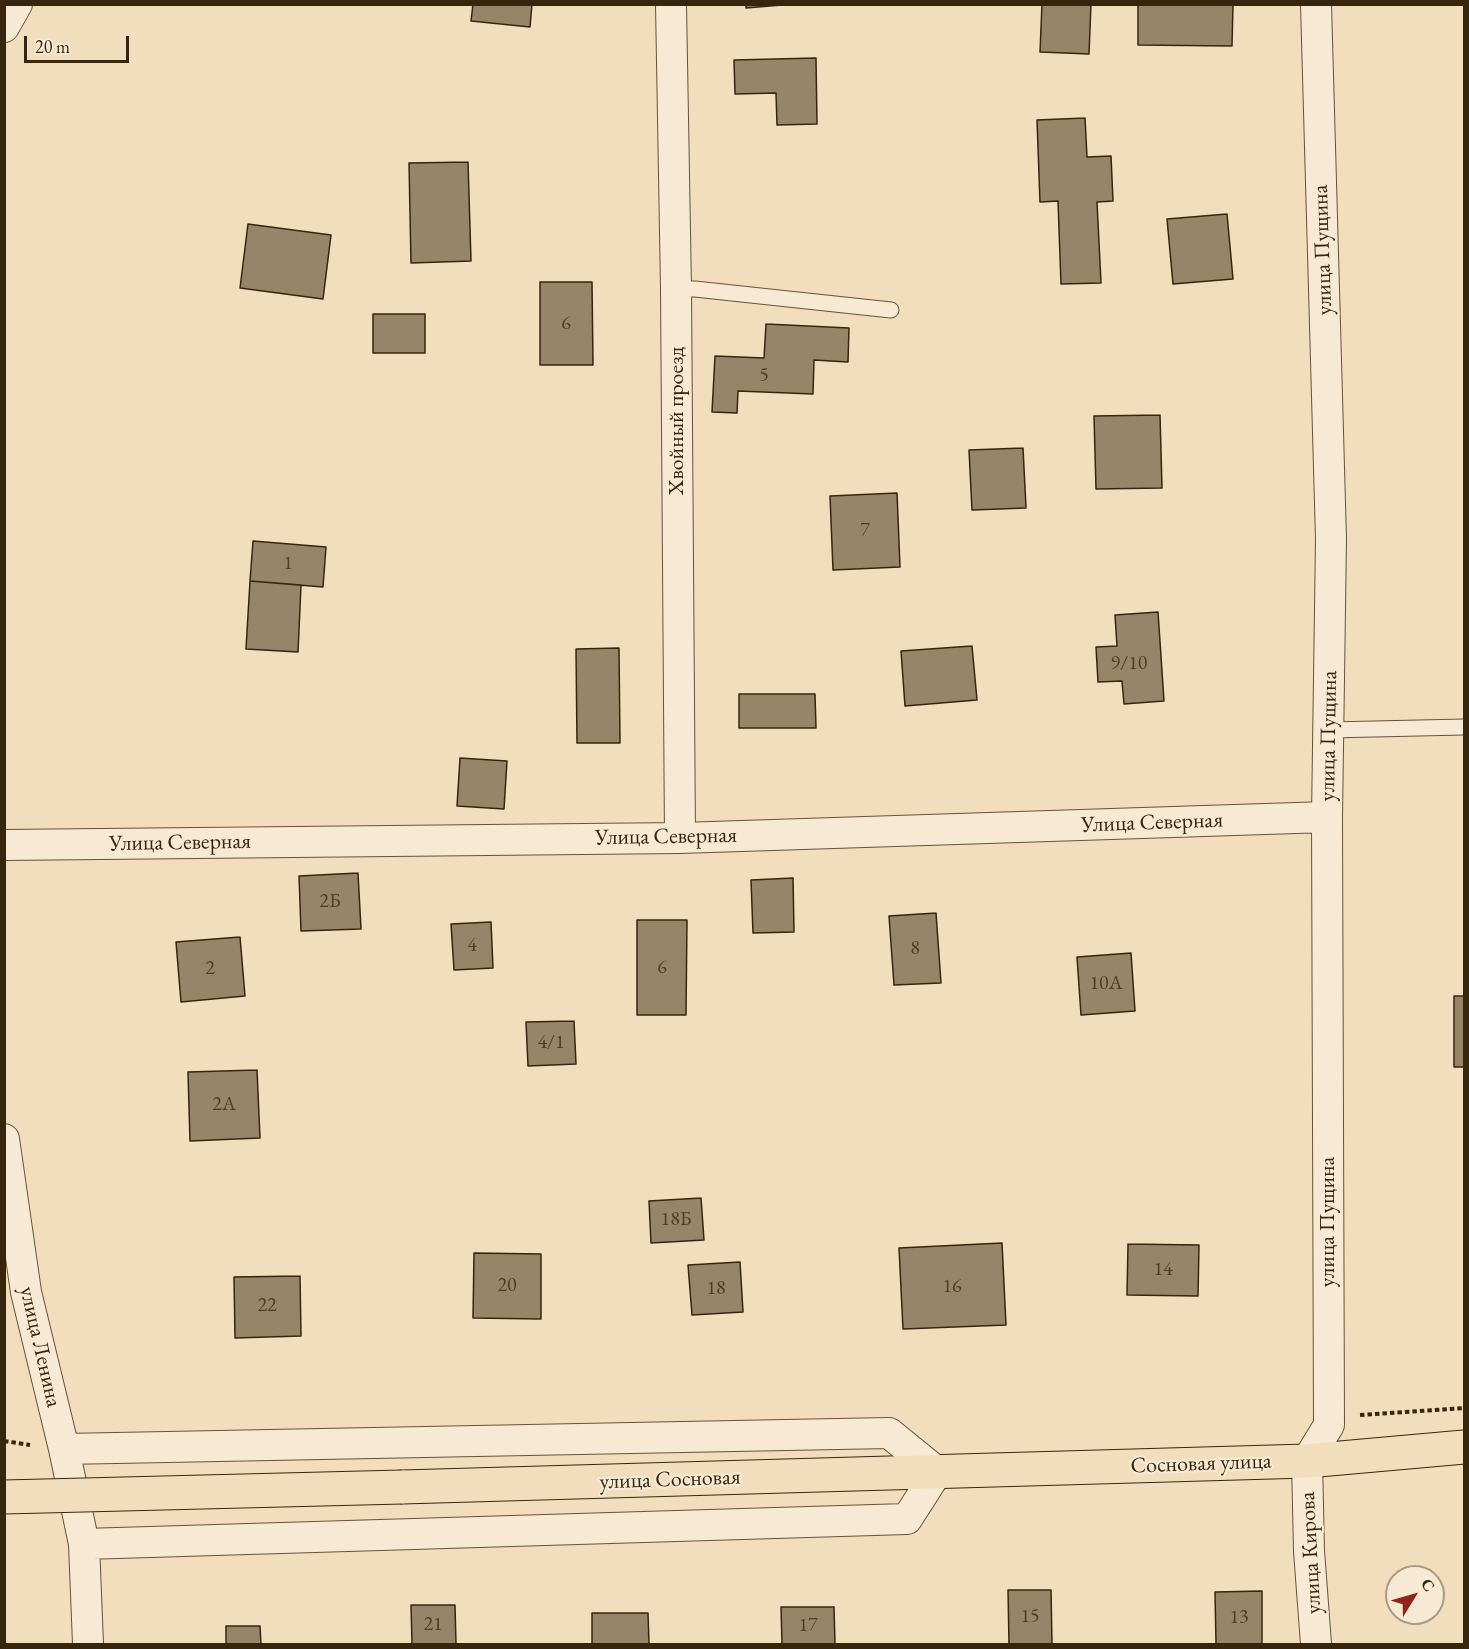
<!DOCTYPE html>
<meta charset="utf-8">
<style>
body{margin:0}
#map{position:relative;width:1469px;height:1649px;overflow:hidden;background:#f2ddbd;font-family:"EB Garamond",serif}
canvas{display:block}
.frame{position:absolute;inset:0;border:6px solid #37250d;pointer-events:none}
.north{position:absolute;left:1385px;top:1565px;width:60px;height:60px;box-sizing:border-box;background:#f7e9d4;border:2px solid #aa9b84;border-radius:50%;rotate:53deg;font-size:16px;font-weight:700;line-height:24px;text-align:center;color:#37250d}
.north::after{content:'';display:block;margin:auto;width:21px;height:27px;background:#8f2418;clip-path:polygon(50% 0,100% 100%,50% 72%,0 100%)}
.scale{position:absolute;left:24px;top:36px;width:105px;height:27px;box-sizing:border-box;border:3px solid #37250d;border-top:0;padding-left:8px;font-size:18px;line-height:21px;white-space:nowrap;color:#37250d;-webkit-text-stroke:4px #f7e9d4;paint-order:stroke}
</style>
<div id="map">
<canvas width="1469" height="1649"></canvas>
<div class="frame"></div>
<div class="north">С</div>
<div class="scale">20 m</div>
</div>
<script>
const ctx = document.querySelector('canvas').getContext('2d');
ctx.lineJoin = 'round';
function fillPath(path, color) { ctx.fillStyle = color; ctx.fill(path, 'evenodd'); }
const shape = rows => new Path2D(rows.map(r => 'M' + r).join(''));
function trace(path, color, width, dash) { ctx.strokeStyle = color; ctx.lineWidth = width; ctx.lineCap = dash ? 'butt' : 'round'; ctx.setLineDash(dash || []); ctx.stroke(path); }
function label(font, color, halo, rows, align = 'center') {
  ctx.font = font + ' "EB Garamond",serif'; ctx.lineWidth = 4.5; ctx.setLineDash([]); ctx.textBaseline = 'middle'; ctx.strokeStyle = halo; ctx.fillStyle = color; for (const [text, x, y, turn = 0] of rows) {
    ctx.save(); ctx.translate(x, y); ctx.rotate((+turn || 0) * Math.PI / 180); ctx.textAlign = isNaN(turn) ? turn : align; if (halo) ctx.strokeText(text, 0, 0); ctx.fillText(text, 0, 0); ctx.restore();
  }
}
const building = shape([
 [473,4,532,4,530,27,471,21,473,4],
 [746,4,782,4,782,5,746,8,746,4],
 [1042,4,1091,4,1089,54,1040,52,1042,4],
 [1138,4,1233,4,1232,46,1138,45,1138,4],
 [816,58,817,124,777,125,776,93,735,94,734,60,816,58],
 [1085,118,1087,157,1111,156,1113,201,1097,202,1101,283,1061,284,1058,201,1040,202,1037,120,1085,118],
 [468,162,471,261,411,263,409,163,468,162],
 [1227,214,1233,279,1173,284,1167,219,1227,214],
 [248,224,331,235,323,299,240,288,248,224],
 [540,282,592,282,593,365,540,365,540,282],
 [373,314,425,314,425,353,373,353,373,314],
 [766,324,849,328,848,362,814,360,813,394,738,391,737,413,712,412,715,356,764,358,766,324],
 [1160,415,1162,488,1096,489,1094,416,1160,415],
 [1023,448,1026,508,972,510,969,450,1023,448],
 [897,493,900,567,833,570,830,496,897,493],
 [253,541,326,547,323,587,250,581,253,541],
 [250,581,301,585,298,652,246,649,250,581],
 [1158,612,1164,701,1124,704,1122,681,1098,682,1096,647,1117,646,1115,615,1158,612],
 [972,646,977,700,905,706,901,651,972,646],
 [619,648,620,743,577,743,576,649,619,648],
 [739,694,815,694,816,728,739,728,739,694],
 [460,758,507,761,504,809,457,806,460,758],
 [358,873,361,929,301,931,299,876,358,873],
 [793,878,794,932,753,933,751,880,793,878],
 [936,913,941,983,894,985,889,916,936,913],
 [637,920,687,920,686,1015,637,1015,637,920],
 [491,922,493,968,454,970,451,924,491,922],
 [240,937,245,996,181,1002,176,942,240,937],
 [1131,953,1135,1011,1081,1015,1077,957,1131,953],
 [1454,996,1464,996,1464,1067,1454,1067,1454,996],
 [574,1021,576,1064,528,1066,526,1022,574,1021],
 [257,1070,260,1138,190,1141,188,1072,257,1070],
 [701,1198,704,1240,651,1243,649,1201,701,1198],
 [1002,1243,1006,1325,903,1329,899,1248,1002,1243],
 [1128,1244,1199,1245,1198,1296,1127,1295,1128,1244],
 [474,1253,541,1254,541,1319,473,1318,474,1253],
 [740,1262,743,1312,692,1315,688,1265,740,1262],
 [300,1276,301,1336,235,1338,234,1277,300,1276],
 [1008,1590,1051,1590,1052,1644,1009,1644,1008,1590],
 [1262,1591,1262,1644,1216,1644,1215,1592,1262,1591],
 [411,1605,455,1605,456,1644,412,1644,411,1605],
 [781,1607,834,1607,835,1644,782,1644,781,1607],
 [592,1613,648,1613,649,1644,592,1644,592,1613],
 [226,1626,260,1626,261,1644,226,1644,226,1626]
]);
fillPath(building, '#988569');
trace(building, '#37250d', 1.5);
const lane = shape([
 [676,289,695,289,891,310],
 [1329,730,1464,727]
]);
const street = shape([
 [671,4,676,289,680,838],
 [4,27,17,4],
 [4,845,680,838,1327,817],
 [4,1139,26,1292,64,1449,84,1544,88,1644],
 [64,1449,889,1433,937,1472,907,1519,84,1544],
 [1316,1644,1309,1551,1307,1461,1329,1425,1327,817,1331,539,1316,4]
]);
const primary = shape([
 [402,1487,1307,1461,1464,1447]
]);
trace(lane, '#665339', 17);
trace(street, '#665339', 32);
trace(primary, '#37250d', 35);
trace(shape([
 [1360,1415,1464,1408],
 [4,1441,30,1445]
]), '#37250d', 4, [4.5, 3]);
trace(lane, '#f7e9d4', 15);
trace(street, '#f7e9d4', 30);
trace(primary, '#f2ddbd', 33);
const primaryBridge = shape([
 [4,1497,402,1487]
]);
trace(primaryBridge, '#37250d', 35, []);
trace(primaryBridge, '#f2ddbd', 33);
label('20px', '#4f3d24', null, [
 ["6",566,324],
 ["5",764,376],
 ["7",865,531],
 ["1",288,564],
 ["9/10",1129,664],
 ["2Б",330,902],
 ["4",472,946],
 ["8",915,949],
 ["6",662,968],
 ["2",210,969],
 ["10А",1106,984],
 ["4/1",551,1043],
 ["2А",224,1105],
 ["18Б",676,1220],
 ["14",1163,1270],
 ["20",507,1286],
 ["16",952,1287],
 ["18",716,1289],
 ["22",267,1306],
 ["15",1030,1617],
 ["13",1239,1618],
 ["21",433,1625],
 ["17",808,1626]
]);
label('22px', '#37250d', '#f7e9d4', [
 ["улица Пущина",1323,250,-92],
 ["Хвойный проезд",677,421,-90],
 ["улица Пущина",1329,736,-89],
 ["Улица Северная",1152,823,-2],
 ["Улица Северная",666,837,-1],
 ["Улица Северная",180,843,-1],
 ["улица Пущина",1328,1222,-90],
 ["улица Ленина",40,1347,77],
 ["Сосновая улица",1201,1464,-2],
 ["улица Сосновая",670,1480,-2],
 ["улица Кирова",1311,1553,-93]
]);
</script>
